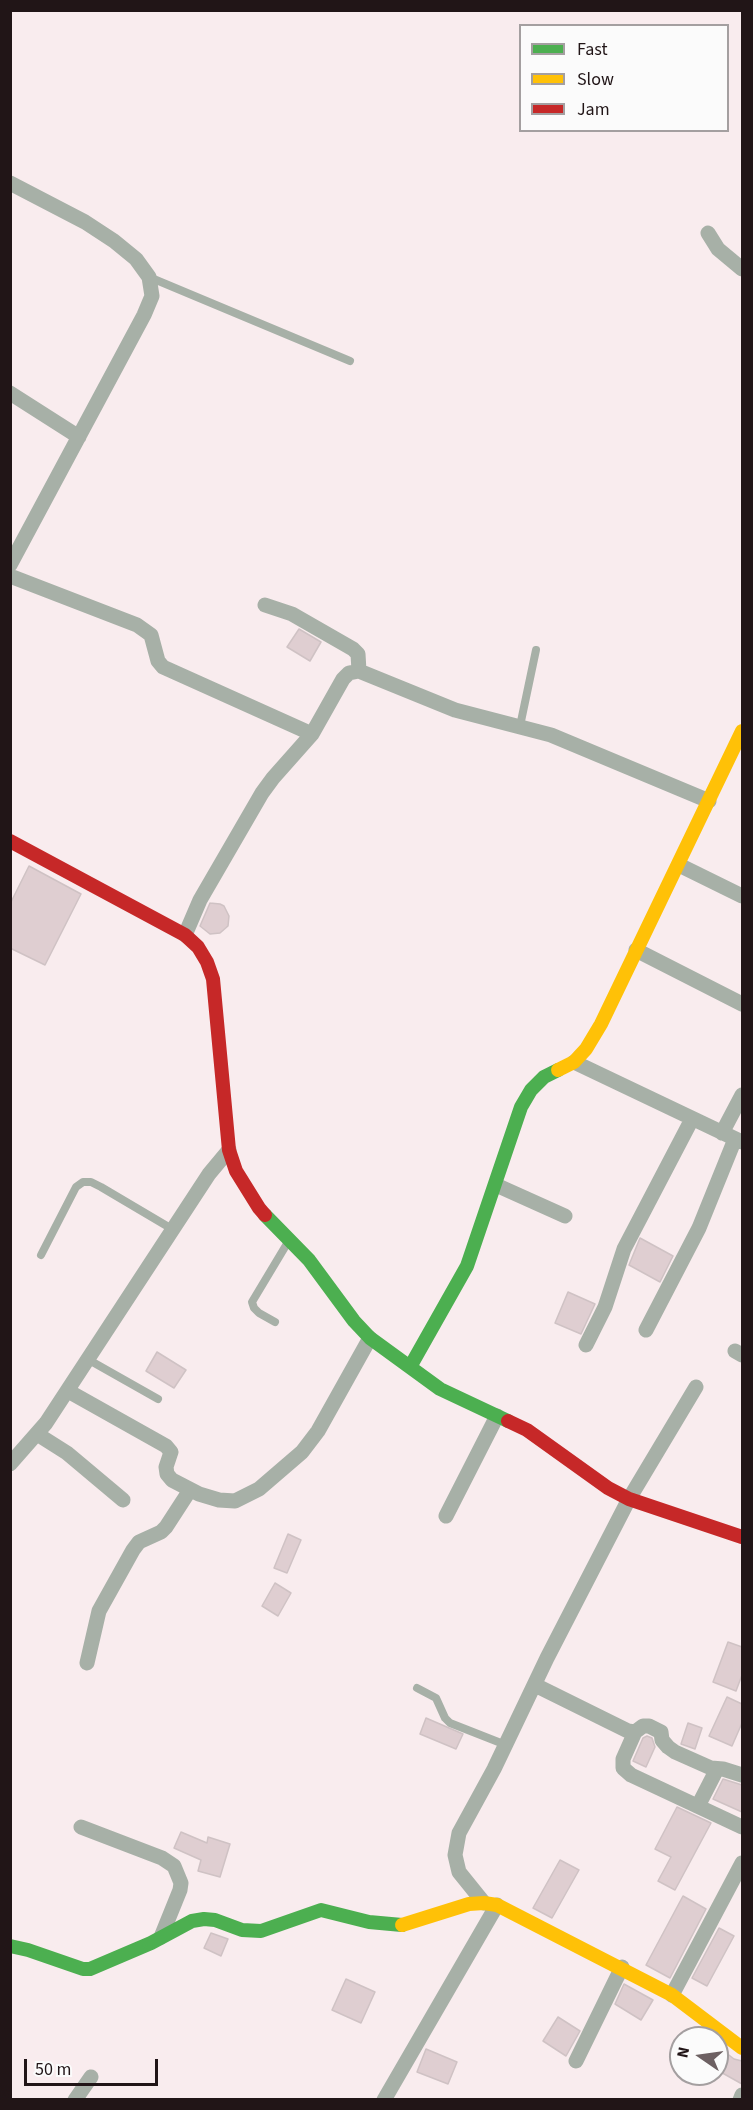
<!DOCTYPE html>
<style>
body{margin:0}
#map{position:relative;width:753px;height:2110px;overflow:hidden;background:#f9ecee;font-family:"Source Sans 3",sans-serif}
canvas{display:block}
.frame{position:absolute;inset:0;border:12px solid #211517;pointer-events:none}
.legend{position:absolute;left:519px;top:24px;width:210px;height:108px;box-sizing:border-box;background:#fbfbfb;border:2px solid #a49fa0;margin:0;padding:8px 10px;list-style:none;font-size:18px;color:#211517}
.legend li{display:flex;align-items:center;gap:12px;height:30px}
.legend b{width:30px;border:2px solid #a49fa0}
.north{position:absolute;left:669px;top:2026px;width:60px;height:60px;box-sizing:border-box;background:#fbfbfb;border:2px solid #a49fa0;border-radius:50%;rotate:283deg;font-size:16px;font-weight:700;line-height:24px;text-align:center;color:#211517}
.north::after{content:'';display:block;margin:auto;width:21px;height:27px;background:#6d6062;clip-path:polygon(50% 0,100% 100%,50% 72%,0 100%)}
.scale{position:absolute;left:24px;top:2059px;width:134px;height:27px;box-sizing:border-box;border:3px solid #211517;border-top:0;padding-left:8px;font-size:18px;line-height:21px;white-space:nowrap;color:#211517;-webkit-text-stroke:4px #fbfbfb;paint-order:stroke}
</style>
<div id="map">
<canvas width="753" height="2110"></canvas>
<div class="frame"></div>
<ul class="legend">
<li><b style="height:8px;background:#4caf50"></b>Fast</li>
<li><b style="height:8px;background:#ffc107"></b>Slow</li>
<li><b style="height:8px;background:#c62828"></b>Jam</li>
</ul>
<div class="north">N</div>
<div class="scale">50 m</div>
</div>
<script>
const ctx = document.querySelector('canvas').getContext('2d');
ctx.lineJoin = 'round';
function fillPath(path, color) { ctx.fillStyle = color; ctx.fill(path, 'evenodd'); }
const shape = rows => new Path2D(rows.map(r => 'M' + r).join(''));
function trace(path, color, width, dash) { ctx.strokeStyle = color; ctx.lineWidth = width; ctx.lineCap = dash ? 'butt' : 'round'; ctx.setLineDash(dash || []); ctx.stroke(path); }
const building = shape([
 [299,629,321,642,310,661,287,647,299,629],
 [29,866,81,894,45,965,10,948,10,904,29,866],
 [210,903,220,904,224,906,229,916,228,926,220,933,210,934,200,926,210,903],
 [640,1238,673,1256,660,1282,629,1265,640,1238],
 [568,1292,595,1304,581,1334,555,1323,568,1292],
 [157,1352,186,1370,174,1388,146,1371,157,1352],
 [288,1534,301,1540,287,1573,274,1568,288,1534],
 [275,1583,291,1593,278,1616,262,1606,275,1583],
 [728,1642,742,1647,742,1675,736,1691,713,1682,728,1642],
 [727,1697,742,1704,742,1723,732,1746,709,1736,727,1697],
 [426,1718,463,1734,456,1749,420,1734,426,1718],
 [688,1723,702,1728,695,1749,681,1744,688,1723],
 [647,1736,652,1738,655,1747,646,1767,633,1761,643,1738,647,1736],
 [723,1779,742,1785,742,1812,713,1799,723,1779],
 [677,1807,711,1823,675,1890,658,1881,671,1857,655,1849,677,1807],
 [181,1832,207,1843,208,1837,230,1844,220,1877,198,1871,201,1860,174,1848,181,1832],
 [560,1860,579,1870,552,1918,533,1908,560,1860],
 [683,1896,706,1909,670,1978,646,1965,683,1896],
 [719,1928,734,1936,707,1986,692,1978,719,1928],
 [211,1933,228,1939,221,1956,204,1948,211,1933],
 [346,1979,375,1992,361,2023,332,2010,346,1979],
 [624,1984,653,2000,641,2020,615,2004,624,1984],
 [558,2017,580,2031,566,2056,543,2041,558,2017],
 [720,2048,734,2059,742,2061,742,2084,717,2070,717,2053,720,2048],
 [426,2049,457,2062,448,2084,417,2072,426,2049]
]);
fillPath(building, '#dfced1');
trace(building, '#cfc2c4', 1.5);
trace(shape([
 [149,277,350,361],
 [520,726,536,650],
 [41,1255,76,1187,83,1182,91,1182,101,1187,172,1229],
 [275,1322,259,1313,254,1308,252,1302,288,1242],
 [89,1360,158,1399],
 [417,1688,436,1698,445,1718,450,1723,506,1745]
]), '#a7b0a7', 8);
trace(shape([
 [10,183,85,222,114,241,136,259,149,277,152,296,144,315,10,565],
 [708,233,718,249,742,269],
 [10,393,79,437],
 [10,576,137,625,151,635,158,661,163,667,312,734],
 [265,605,292,614,353,649,358,654,359,671],
 [679,865,742,896],
 [185,935,200,900,262,793,273,778,312,734,343,679,349,673,359,671,455,710,551,735,709,801],
 [636,950,742,1004],
 [574,1062,742,1142],
 [722,1133,742,1095],
 [496,1185,565,1216],
 [646,1330,699,1228,735,1139],
 [586,1345,605,1307,624,1249,692,1119],
 [735,1351,742,1355],
 [68,1391,166,1446,171,1452,166,1467,167,1474,172,1480,199,1494,219,1500,235,1501,259,1489,302,1452,318,1431,370,1338],
 [37,1434,67,1453,123,1500],
 [10,1464,46,1423,209,1174,229,1150],
 [446,1516,497,1416],
 [87,1663,99,1611,133,1550,139,1542,161,1532,166,1527,190,1490],
 [535,1685,628,1731,635,1732,643,1726,649,1726,661,1732,662,1740,668,1747,675,1752,711,1768,723,1769,742,1775],
 [635,1732,623,1759,623,1768,631,1775,742,1827],
 [698,1806,717,1769],
 [81,1827,162,1858,174,1866,181,1883,180,1890,161,1937],
 [484,1903,459,1872,455,1855,459,1833,494,1769,547,1658,629,1499,696,1387],
 [672,1995,742,1863],
 [576,2061,622,1967],
 [75,2100,91,2077],
 [384,2100,497,1905],
 [740,2100,742,2095]
]), '#a7b0a7', 15);
trace(shape([
 [265,1215,309,1260,354,1321,370,1338,440,1389,508,1421],
 [410,1367,467,1266,521,1107,531,1090,544,1077,558,1070],
 [10,1946,28,1950,83,1969,90,1969,151,1943,192,1921,204,1919,215,1920,242,1930,261,1931,321,1910,369,1922,402,1925]
]), '#4caf50', 14);
trace(shape([
 [558,1070,574,1062,586,1049,601,1024,742,731],
 [402,1925,469,1904,484,1903,497,1905,672,1995,742,2048]
]), '#ffc107', 14);
trace(shape([
 [10,841,185,935,198,947,207,962,213,979,229,1150,236,1171,259,1208,265,1215],
 [508,1421,527,1430,608,1488,629,1499,742,1537]
]), '#c62828', 14);
</script>
